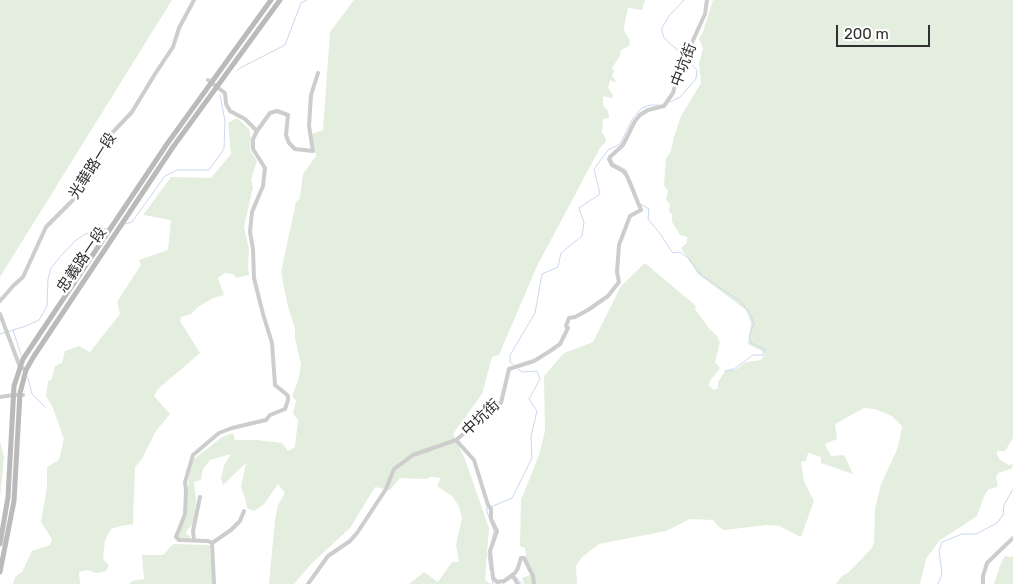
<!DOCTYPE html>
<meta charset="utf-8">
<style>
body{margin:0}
#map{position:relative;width:1013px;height:584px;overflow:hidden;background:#fff;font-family:Rubik,sans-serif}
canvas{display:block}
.scale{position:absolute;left:836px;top:25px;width:94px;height:22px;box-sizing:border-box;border:2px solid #303030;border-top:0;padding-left:6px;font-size:15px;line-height:18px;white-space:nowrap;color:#303030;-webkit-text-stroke:4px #fff;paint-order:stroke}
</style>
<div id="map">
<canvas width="1013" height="584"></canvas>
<div class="scale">200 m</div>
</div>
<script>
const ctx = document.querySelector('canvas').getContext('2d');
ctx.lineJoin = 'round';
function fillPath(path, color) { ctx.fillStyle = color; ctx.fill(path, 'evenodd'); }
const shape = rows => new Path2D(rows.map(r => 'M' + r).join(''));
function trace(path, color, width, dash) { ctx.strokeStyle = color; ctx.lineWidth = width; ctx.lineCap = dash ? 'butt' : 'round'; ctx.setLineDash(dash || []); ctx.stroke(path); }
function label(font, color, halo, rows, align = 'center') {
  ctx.font = font + ' Rubik,"Noto Sans TC",sans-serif'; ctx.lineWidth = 5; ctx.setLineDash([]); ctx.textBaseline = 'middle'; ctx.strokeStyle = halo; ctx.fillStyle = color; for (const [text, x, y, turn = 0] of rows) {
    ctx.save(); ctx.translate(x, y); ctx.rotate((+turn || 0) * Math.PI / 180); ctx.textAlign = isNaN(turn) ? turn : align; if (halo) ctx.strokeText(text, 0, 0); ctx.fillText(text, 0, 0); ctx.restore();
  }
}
fillPath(shape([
 [0,0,172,0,0,277],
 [354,0,645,0,642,10,628,8,624,27,625,33,630,40,629,46,621,50,620,56,612,68,614,71,612,76,617,83,610,80,608,88,613,95,612,98,603,96,603,105,608,111,609,118,603,119,602,133,605,137,606,142,600,148,537,266,499,355,492,357,482,394,453,434,465,459,489,528,485,580,490,584,409,584,424,572,438,582,452,562,459,562,456,545,462,518,459,506,452,496,437,486,441,478,431,477,427,479,400,478,390,490,375,487,350,528,311,564,294,584,269,584,275,519,278,505,285,493,278,484,264,504,254,511,247,508,245,498,241,487,246,463,223,485,221,478,224,465,231,454,210,460,203,469,201,480,194,482,196,500,194,523,187,530,186,534,190,536,189,540,179,539,178,533,186,514,189,474,194,459,213,444,222,437,233,433,235,440,257,440,282,443,288,451,295,447,298,420,293,414,296,401,292,396,298,381,301,364,295,338,295,328,288,307,281,272,296,202,300,198,303,174,316,156,312,134,323,130,330,32],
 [713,0,1013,0,1013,438,1005,451,997,451,997,454,1000,460,1009,465,1013,464,1013,466,1011,469,998,473,996,478,998,485,997,487,989,489,985,494,977,516,939,541,926,559,920,584,836,584,842,576,849,572,871,549,874,543,875,509,881,484,897,450,900,437,902,426,892,416,875,409,864,408,835,424,837,439,825,444,831,456,844,455,853,474,821,463,821,457,808,453,806,461,801,462,804,481,814,501,801,537,779,526,767,525,724,530,719,527,713,520,690,519,666,531,599,544,582,557,576,566,577,584,524,584,522,578,530,575,531,567,526,558,525,548,520,546,521,500,539,455,545,431,544,376,564,353,593,342,621,286,645,263,696,306,695,309,708,327,717,336,720,342,715,362,720,368,710,381,709,386,714,390,718,388,718,382,726,370,735,370,746,362,761,360,765,353,748,344,751,323,746,310,698,274,683,251,681,248,687,243,687,237,680,235,672,222,672,214,669,211,670,204,666,200,668,191,664,186,666,158,671,151,674,137,681,116,701,83,699,64,703,48,699,39,703,32],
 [237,118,249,129,251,139,250,150,257,161,251,180,253,187,244,227,249,249,248,267,249,275,236,278,233,274,225,273,218,278,224,295,213,298,198,307,191,314,181,317,180,321,183,326,200,353,158,389,154,396,170,414,156,431,142,459,135,467,133,524,121,526,111,529,105,540,103,559,109,565,106,571,97,573,87,570,79,572,80,584,13,584,15,577,22,572,32,551,50,545,52,539,41,522,47,487,47,467,59,460,64,439,53,408,46,396,48,381,51,380,55,366,62,363,65,351,79,346,90,352,120,314,117,302,141,265,139,260,168,250,171,220,143,215,171,177,211,178,231,154,228,123],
 [0,441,4,457,0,498],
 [173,544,210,545,212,584,129,584,132,581,144,579,142,555,163,555],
 [1005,556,1011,557,1013,556,1013,584,994,584,1001,563]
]), '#e3eede');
trace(shape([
 [237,71,240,68,285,45,301,3,307,0],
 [670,102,680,97,696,79,697,70,683,55,664,38,662,31,662,28,669,16,684,0],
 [611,158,613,163,626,170,628,175],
 [631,181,636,194],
 [640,204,649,209,648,219,661,235,670,249,673,253,680,252,688,258,701,275,740,301,749,312,754,323,749,338,751,343,765,349,763,355,753,355,734,369,725,371],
 [125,224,132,222,165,176,177,170,209,170,224,149,225,121,220,95],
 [13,330,21,355],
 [0,334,26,326,39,320,47,306,48,279,51,268,60,257,75,241,85,234,109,228],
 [515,366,510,362,510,355,535,313,542,274,558,267,561,253,582,236,584,223,579,208,600,194,594,169,608,150,620,144,633,118,642,108,650,105,659,105],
 [28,378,32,394,45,407],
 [492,541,494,531,486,509,512,498,532,458,531,436,537,411,529,399,540,379,537,371,522,372,518,369],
 [488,554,490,570],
 [516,577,522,584],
 [492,579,493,584],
 [503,584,512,578],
 [938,584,942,574,939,550,942,542,962,534,976,534,997,523,1003,515,1004,505,1013,489]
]), '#c9d8ee', 1);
trace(shape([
 [208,80,225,93,226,104,230,111,245,119,257,131,270,113,277,111,288,115,286,135,289,143,295,149,313,151,309,126,311,95,318,73],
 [0,301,13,286,23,277,46,227,74,199,82,188,112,133,132,112,155,74,173,47,179,28,194,0],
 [0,314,20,367,26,370],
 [0,397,13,395,23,395],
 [456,440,474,460,488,505,491,509,491,519,497,531,490,551,493,578,497,582,504,581,515,573,518,568,521,558,524,558,533,576,534,584],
 [194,540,193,531,200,497],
 [212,543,208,541,179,540,176,537,185,514,186,490,185,482,193,455,219,433,232,428,266,420,270,415,285,409,288,400,288,396,286,394,275,385,272,343,263,314,254,278,253,249,250,232,252,212,263,186,265,168,253,149,253,139,257,131],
 [212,543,231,530,240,521,244,511],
 [212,543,214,584],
 [512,575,518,584],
 [308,584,328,556,350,541,357,533,386,489,394,469,413,455,456,440,473,426,483,411,501,403,509,369,534,361,550,351,560,344,568,328,566,326,569,318,575,317,588,310,608,296,619,282,617,272,619,245,630,216,641,210,627,176,623,171,612,165,609,159,610,157,623,145,635,121,640,115,648,110,664,106,673,93,679,71,705,14,707,0],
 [983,584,983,576,987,563,1013,538]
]), '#cdcdcd', 4);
trace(shape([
 [0,544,8,497,14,386,23,359,167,144,271,0],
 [0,572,14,501,20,393,26,370,34,356,173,147,280,0]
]), '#bababa', 5);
label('15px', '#303030', '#fff', [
 ["中坑街",684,65,-69],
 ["光華路一段",93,166,-58],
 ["忠義路一段",82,260,-56],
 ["中坑街",481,418,-43]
]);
</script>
